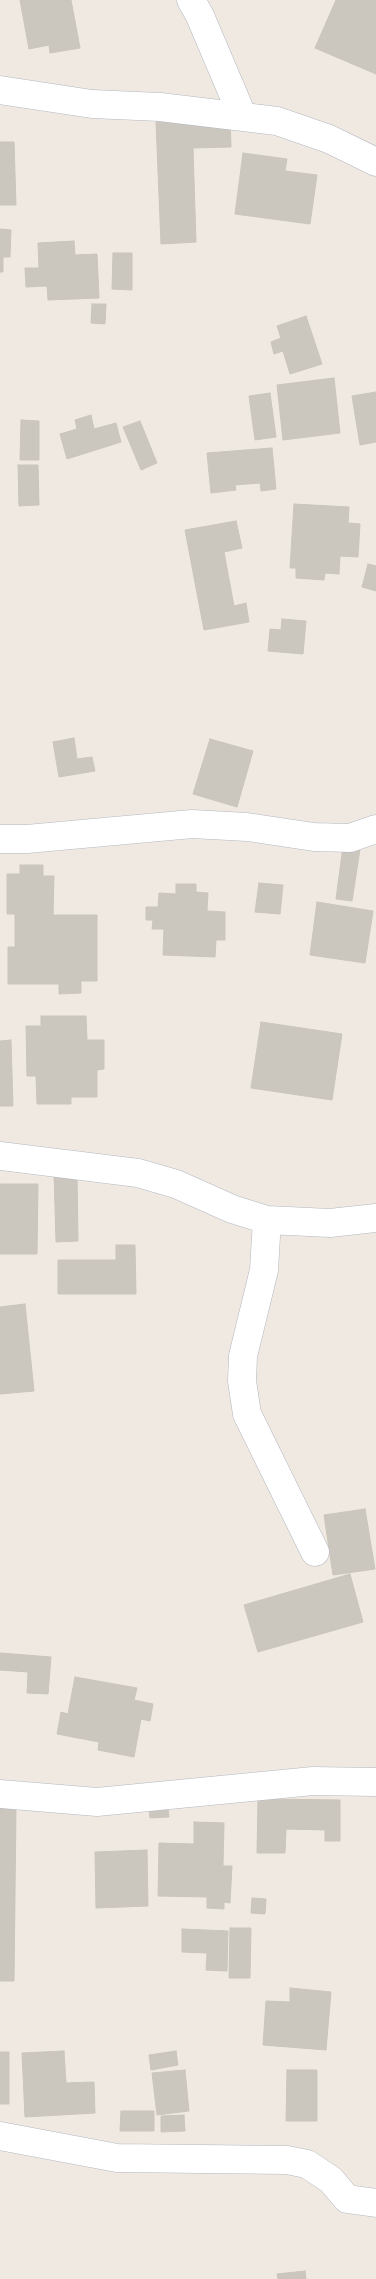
<!DOCTYPE html>
<style>
body{margin:0}
canvas{display:block;background:#efe9e1}
</style>
<canvas width="376" height="2279"></canvas>
<script>
const ctx = document.querySelector('canvas').getContext('2d');
ctx.lineJoin = 'round';
function fillPath(path, color) { ctx.fillStyle = color; ctx.fill(path, 'evenodd'); }
const shape = rows => new Path2D(rows.map(r => 'M' + r).join(''));
function trace(path, color, width, dash) { ctx.strokeStyle = color; ctx.lineWidth = width; ctx.lineCap = dash ? 'butt' : 'round'; ctx.setLineDash(dash || []); ctx.stroke(path); }
const building = shape([
 [20,0,71,0,80,48,50,53,49,45,29,49,20,0],
 [336,0,376,0,376,74,315,48,336,0],
 [230,119,231,147,193,148,196,242,161,244,156,122,230,119],
 [0,142,14,142,16,205,0,205,0,142],
 [243,153,287,159,285,171,317,175,310,224,235,214,243,153],
 [0,229,11,230,10,257,3,257,3,272,0,272,0,229],
 [74,241,75,255,97,254,99,298,48,300,47,286,26,287,25,268,39,268,38,243,74,241],
 [113,253,132,253,132,290,112,289,113,253],
 [92,304,106,304,105,324,91,323,92,304],
 [306,316,322,364,290,374,283,351,274,354,271,342,281,338,277,326,306,316],
 [334,378,340,433,283,440,277,385,334,378],
 [376,392,376,442,360,445,352,396,376,392],
 [270,393,276,437,255,440,249,396,270,393],
 [91,415,94,429,116,423,121,442,67,459,60,434,77,429,75,420,91,415],
 [21,420,39,421,39,460,20,460,21,420],
 [140,421,157,463,141,470,123,427,140,421],
 [272,448,276,489,261,491,260,483,235,485,236,490,211,493,207,453,272,448],
 [18,465,38,465,39,505,19,506,18,465],
 [294,504,349,507,348,523,360,524,358,557,340,556,339,574,325,573,324,580,296,578,296,568,290,568,294,504],
 [236,521,242,548,224,552,234,606,246,603,249,622,204,630,185,530,236,521],
 [368,564,376,566,376,591,362,587,368,564],
 [282,619,306,621,303,654,268,651,270,629,281,630,282,619],
 [74,738,77,759,92,757,95,771,59,777,53,742,74,738],
 [210,739,253,751,237,807,193,794,210,739],
 [343,846,360,849,352,901,336,899,343,846],
 [20,865,43,865,43,876,54,876,53,915,97,915,97,981,81,981,81,993,59,994,59,984,8,984,8,947,15,947,15,914,7,914,7,874,20,874,20,865],
 [259,883,283,885,280,914,255,912,259,883],
 [176,884,196,884,196,892,208,893,207,911,225,912,225,940,216,940,215,957,163,955,164,929,152,929,153,920,146,920,146,907,158,907,159,893,176,894,176,884],
 [317,902,373,911,365,963,310,955,317,902],
 [41,1016,86,1016,87,1040,104,1040,104,1069,97,1070,97,1097,71,1097,71,1104,37,1104,36,1076,27,1076,26,1026,41,1026,41,1016],
 [261,1022,342,1034,332,1100,251,1088,261,1022],
 [11,1040,13,1106,0,1106,0,1041,11,1040],
 [54,1173,77,1173,78,1241,56,1242,54,1173],
 [0,1184,38,1184,37,1254,0,1254,0,1184],
 [116,1245,135,1245,136,1294,58,1294,58,1260,116,1260,116,1245],
 [25,1304,34,1391,0,1394,0,1307,25,1304],
 [365,1509,375,1569,333,1575,324,1515,365,1509],
 [350,1574,363,1622,258,1652,244,1605,350,1574],
 [0,1653,51,1657,48,1694,27,1693,28,1672,0,1670,0,1653],
 [75,1677,137,1688,134,1700,153,1704,150,1721,141,1719,134,1757,98,1750,99,1742,57,1734,61,1712,68,1714,75,1677],
 [258,1799,340,1800,340,1841,325,1841,325,1830,286,1829,285,1853,257,1853,258,1799],
 [167,1801,169,1817,150,1818,149,1803,167,1801],
 [0,1807,16,1807,14,1981,0,1981,0,1807],
 [194,1822,224,1823,223,1866,232,1866,230,1903,224,1902,224,1909,207,1908,207,1897,158,1896,159,1843,194,1844,194,1822],
 [147,1850,148,1906,96,1908,95,1852,147,1850],
 [252,1898,266,1899,265,1914,251,1913,252,1898],
 [230,1928,251,1928,250,1978,229,1978,230,1928],
 [182,1929,228,1931,227,1971,206,1970,207,1953,182,1952,182,1929],
 [290,1988,331,1992,326,2050,263,2045,266,2001,290,2002,290,1988],
 [64,2051,66,2083,94,2082,95,2113,25,2117,22,2053,64,2051],
 [176,2051,178,2065,151,2070,149,2055,176,2051],
 [0,2052,9,2052,9,2104,0,2104,0,2052],
 [185,2070,189,2111,157,2115,152,2073,185,2070],
 [287,2070,317,2070,317,2121,286,2121,287,2070],
 [121,2111,154,2111,154,2131,120,2131,121,2111],
 [184,2115,185,2131,161,2132,161,2116,184,2115],
 [305,2271,306,2279,278,2279,277,2274,305,2271]
]);
fillPath(building, '#cbc7bf');
trace(building, '#cbc5ba', 1);
const street = shape([
 [191,0,200,16,242,115],
 [0,90,92,104,160,107,277,121,329,139,376,162],
 [0,839,27,839,192,824,247,827,314,837,350,838,376,829],
 [0,1156,138,1173,176,1184,232,1209,267,1220,330,1223,376,1218],
 [267,1220,264,1270,243,1356,242,1381,247,1414,315,1552],
 [0,1794,97,1802,313,1781,376,1782],
 [0,2136,117,2158,287,2160,307,2164,331,2180,347,2199,376,2203]
]);
trace(street, '#b4b7c1', 29);
trace(street, '#fff', 28);
</script>
